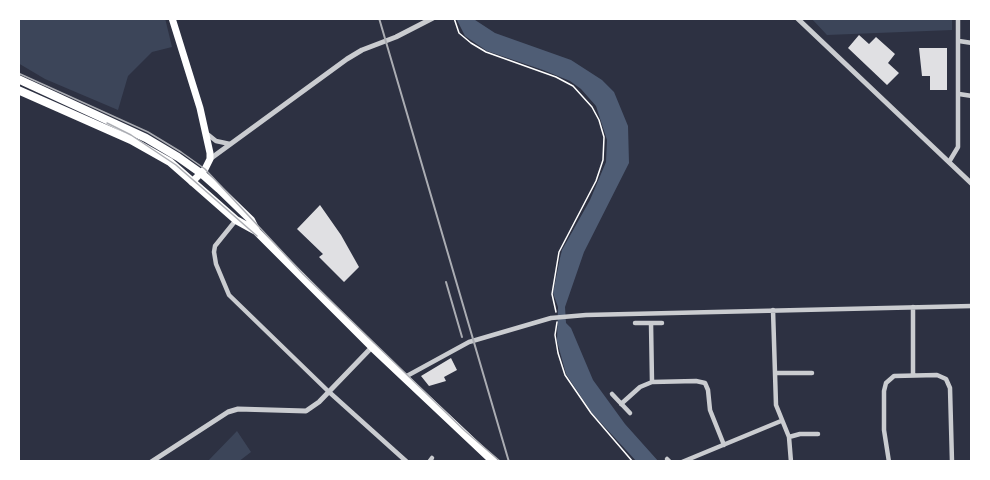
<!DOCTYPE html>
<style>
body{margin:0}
#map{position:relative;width:990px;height:480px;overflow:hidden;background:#2d3142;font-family:"Nunito Sans",sans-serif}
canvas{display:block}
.frame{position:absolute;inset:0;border:20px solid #fff;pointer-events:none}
</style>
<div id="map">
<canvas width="990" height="480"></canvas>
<div class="frame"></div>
</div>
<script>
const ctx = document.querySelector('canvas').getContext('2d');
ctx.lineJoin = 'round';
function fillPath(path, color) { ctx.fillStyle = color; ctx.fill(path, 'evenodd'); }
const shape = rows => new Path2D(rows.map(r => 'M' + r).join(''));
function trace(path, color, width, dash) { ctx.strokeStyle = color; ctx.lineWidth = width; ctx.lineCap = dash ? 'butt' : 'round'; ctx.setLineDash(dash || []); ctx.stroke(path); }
fillPath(shape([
 [18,18,165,18,172,47,152,52,128,76,118,110,45,79,18,63],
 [811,18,952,18,952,30,827,35],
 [237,431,251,452,238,462,207,462]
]), '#3c4559');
fillPath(shape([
 [456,18,472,18,495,33,571,60,602,80,614,92,628,126,629,163,584,252,565,307,566,323,571,328,593,380,625,424,659,462,637,462,592,413,566,374,557,341,558,307,553,293,560,258,562,250,590,200,606,162,607,140,596,106,581,89,570,81,543,70,487,51,465,36]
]), '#4f5d75');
fillPath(shape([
 [859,35,869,44,876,37,895,54,888,63,899,73,887,85,848,48],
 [919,48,947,48,947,90,930,90,930,76,922,76],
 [320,205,341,235,359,267,344,282,319,257,323,254,297,229],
 [451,358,457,370,444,377,446,381,429,386,421,376]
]), '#e0e0e3');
trace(shape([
 [454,18,459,33,471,43,486,52,556,77,573,86,592,107,599,120,604,137,603,160,596,181,559,252,552,294,556,312],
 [557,322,555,335,558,353,565,375,591,413,633,462]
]), '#fff', 1.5);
trace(shape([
 [959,41,972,43],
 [959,94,972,96],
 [206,133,216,141,230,144],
 [949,162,958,147,958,18],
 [236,220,215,246,214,252,216,264,229,295,328,391,407,462],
 [913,307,913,375],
 [773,310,776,405,789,437,791,462],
 [635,323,662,323],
 [775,373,812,373],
 [405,377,469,342,551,318,586,315,972,306],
 [652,382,696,381,705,383,708,390,710,410,724,445],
 [612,394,630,413],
 [621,404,640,387,652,382,651,323],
 [789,437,800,434,818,434],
 [667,459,670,462],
 [429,462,432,458],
 [682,462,781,421],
 [889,462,884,430,884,391,886,383,894,376,937,375,946,379,950,388,952,462]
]), '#caccd0', 4.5);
trace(shape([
 [797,18,972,184],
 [210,159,347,59,362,50,396,37,433,18],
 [151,462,228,412,238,409,306,411,319,402,372,347]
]), '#caccd0', 5);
trace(shape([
 [172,18,200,108,210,153,210,159,205,169,192,182]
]), '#fff', 7);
trace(shape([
 [18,79,146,138,178,157,202,174,219,189,251,220,256,230],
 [18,90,131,140,170,162,236,220,256,231,372,347,494,462]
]), '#fff', 8);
trace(shape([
 [18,73,148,132,181,152,205,169,303,274,465,431,501,462],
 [107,123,131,135,176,165,257,236]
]), '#abadb3', 1.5);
trace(shape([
 [379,18,509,462],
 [446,282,462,337]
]), '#abadb3', 2);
</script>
